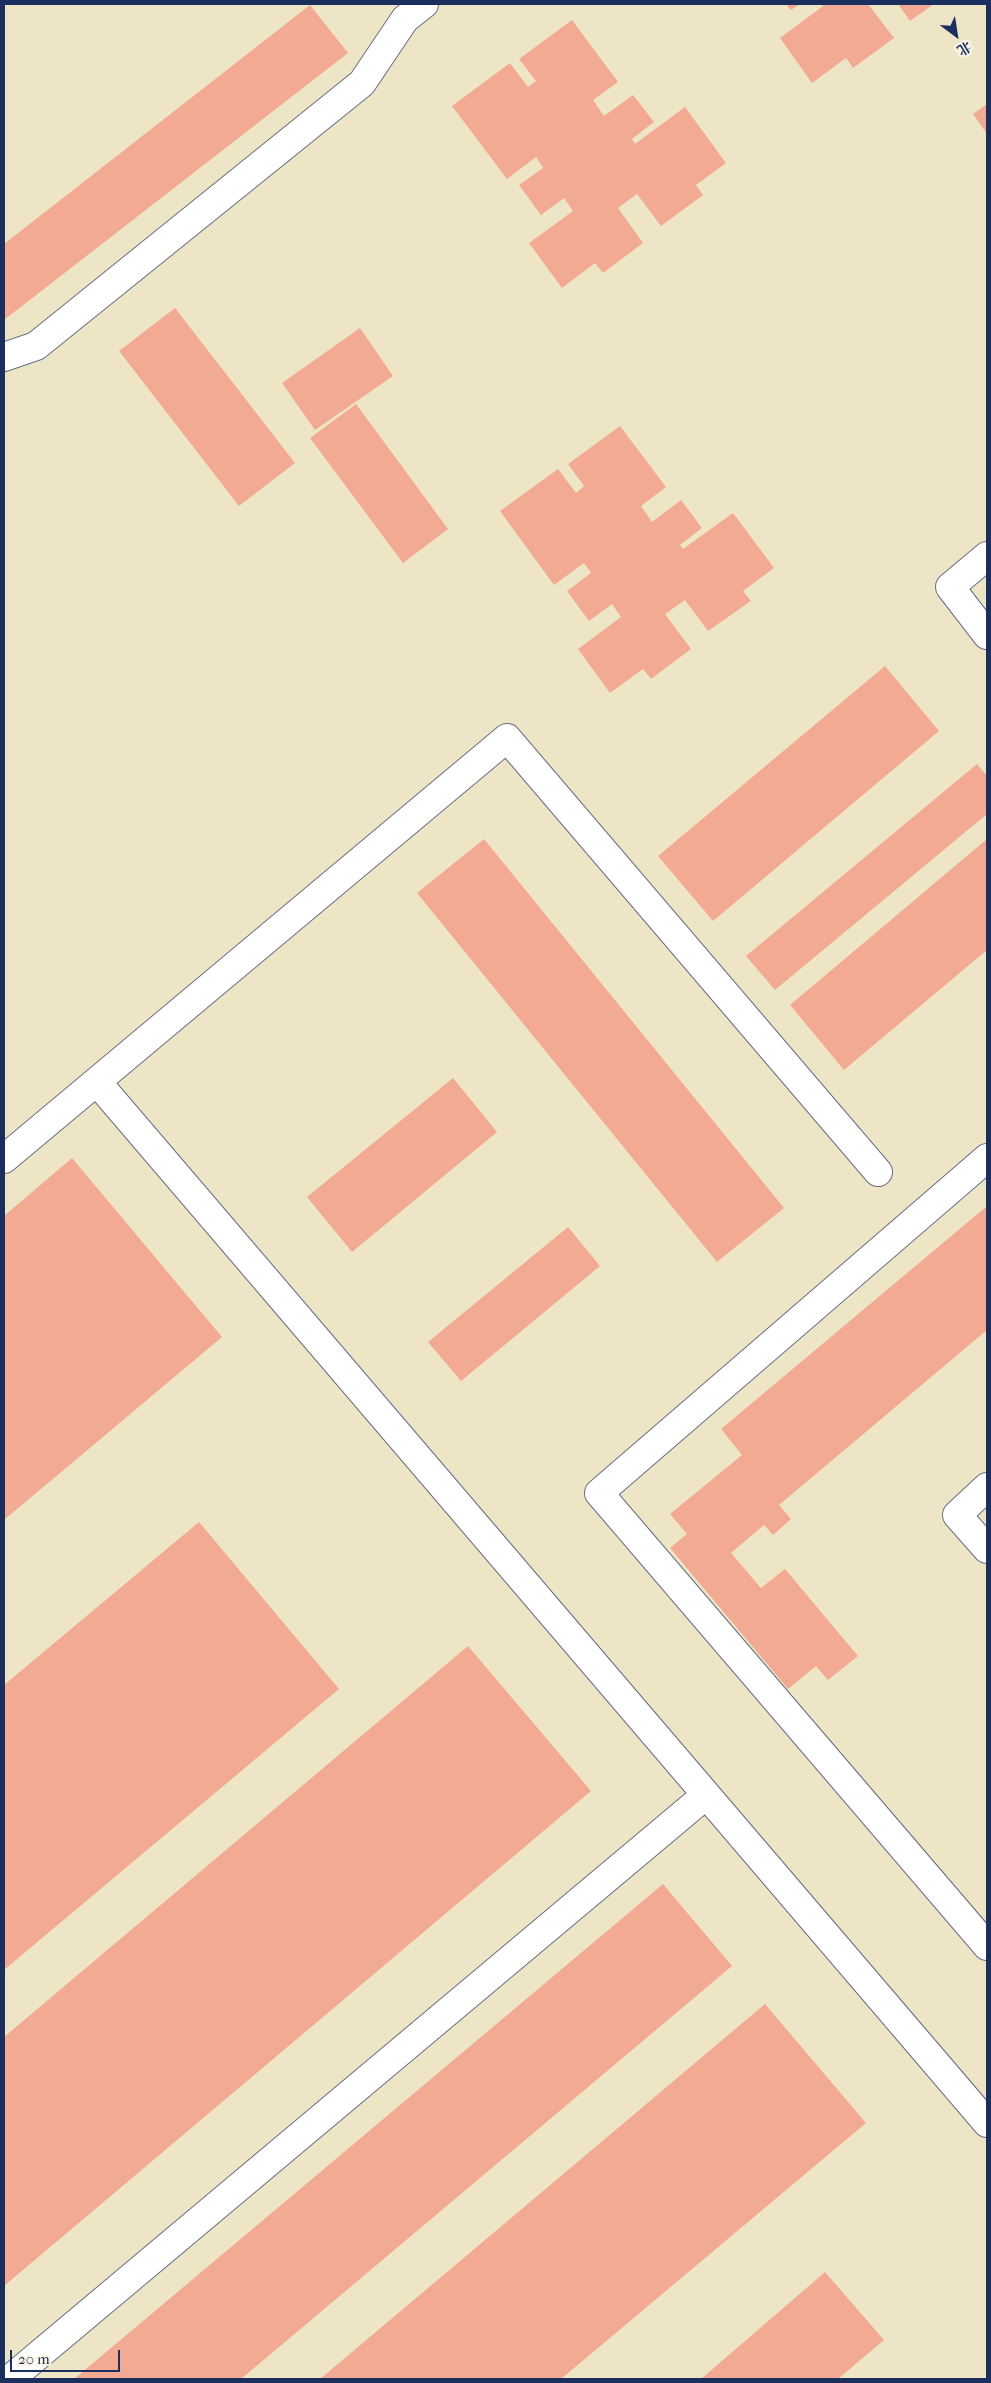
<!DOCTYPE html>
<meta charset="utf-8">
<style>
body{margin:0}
#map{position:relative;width:991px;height:2383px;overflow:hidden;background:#eee5c7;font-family:"IM FELL French Canon","Noto Serif SC",serif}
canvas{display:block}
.frame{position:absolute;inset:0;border:5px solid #1b2f5e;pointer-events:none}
.north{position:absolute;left:931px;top:10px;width:50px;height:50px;-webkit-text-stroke:4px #fcf5e5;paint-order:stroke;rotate:149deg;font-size:14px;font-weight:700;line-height:20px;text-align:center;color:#1b2f5e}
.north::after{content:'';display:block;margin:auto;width:18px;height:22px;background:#1b2f5e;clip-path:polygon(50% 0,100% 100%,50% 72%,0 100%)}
.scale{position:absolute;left:10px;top:2350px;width:110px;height:22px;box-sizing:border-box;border:2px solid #1b2f5e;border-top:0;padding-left:6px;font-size:15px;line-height:18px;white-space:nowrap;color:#1b2f5e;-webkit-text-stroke:4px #fcf5e5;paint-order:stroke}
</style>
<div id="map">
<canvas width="991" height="2383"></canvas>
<div class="frame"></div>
<div class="north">北</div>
<div class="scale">20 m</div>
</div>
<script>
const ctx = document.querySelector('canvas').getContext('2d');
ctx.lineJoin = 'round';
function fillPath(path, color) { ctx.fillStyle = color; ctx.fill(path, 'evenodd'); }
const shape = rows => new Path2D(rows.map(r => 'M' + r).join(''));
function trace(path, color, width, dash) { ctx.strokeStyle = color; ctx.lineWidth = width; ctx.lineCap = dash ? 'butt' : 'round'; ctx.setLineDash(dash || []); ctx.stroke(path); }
fillPath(shape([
 [786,4,800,4,791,10],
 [822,4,868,4,894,38,853,68,846,58,812,83,780,38,823,6],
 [898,4,934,4,910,21],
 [310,5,348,53,4,320,4,244],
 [572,20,618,82,593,100,604,116,633,95,654,122,632,139,635,144,685,107,726,163,696,185,703,195,661,226,637,194,618,208,643,243,603,273,595,263,562,288,529,243,573,211,564,198,541,215,519,185,543,168,536,157,507,179,452,106,510,63,528,87,536,81,519,59],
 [987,104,987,134,973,114],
 [175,308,295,463,239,506,119,351],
 [360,328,393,376,315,430,282,383],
 [356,404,448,529,403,563,310,438],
 [620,426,666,487,641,506,652,522,681,500,702,528,680,545,683,549,733,513,774,568,743,591,751,601,708,631,685,600,665,614,691,649,651,679,643,669,610,693,578,649,621,617,612,604,589,621,567,591,591,573,584,563,554,585,500,511,558,469,576,493,584,486,568,464],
 [885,666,939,731,713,921,658,856],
 [977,764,987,776,987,814,775,990,746,956],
 [484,839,784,1208,717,1262,417,893],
 [987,839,987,950,844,1070,790,1005],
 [453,1078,497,1132,352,1252,307,1197],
 [72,1158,222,1337,4,1520,4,1216],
 [987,1206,987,1330,779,1505,791,1519,773,1535,764,1525,731,1553,761,1588,785,1569,858,1656,828,1680,816,1666,788,1689,670,1548,687,1534,670,1514,742,1455,721,1429],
 [568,1227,600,1266,461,1381,428,1342],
 [199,1522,339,1689,4,1970,4,1685],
 [468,1646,591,1791,4,2286,4,2037],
 [663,1884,732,1966,241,2379,74,2379],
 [765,2004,866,2123,561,2379,320,2379],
 [825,2272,884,2340,838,2379,701,2379]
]), '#f2ab92');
const minor = shape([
 [4,357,36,346,362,83,405,19,424,4],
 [987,556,950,587,987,635],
 [97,1082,987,2123],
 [987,1158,599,1493,987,1946],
 [4,1159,507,738,878,1172],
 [987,1487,957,1515,987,1549],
 [10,2379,706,1795]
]);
trace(minor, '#656f83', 30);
trace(minor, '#fff', 28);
</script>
